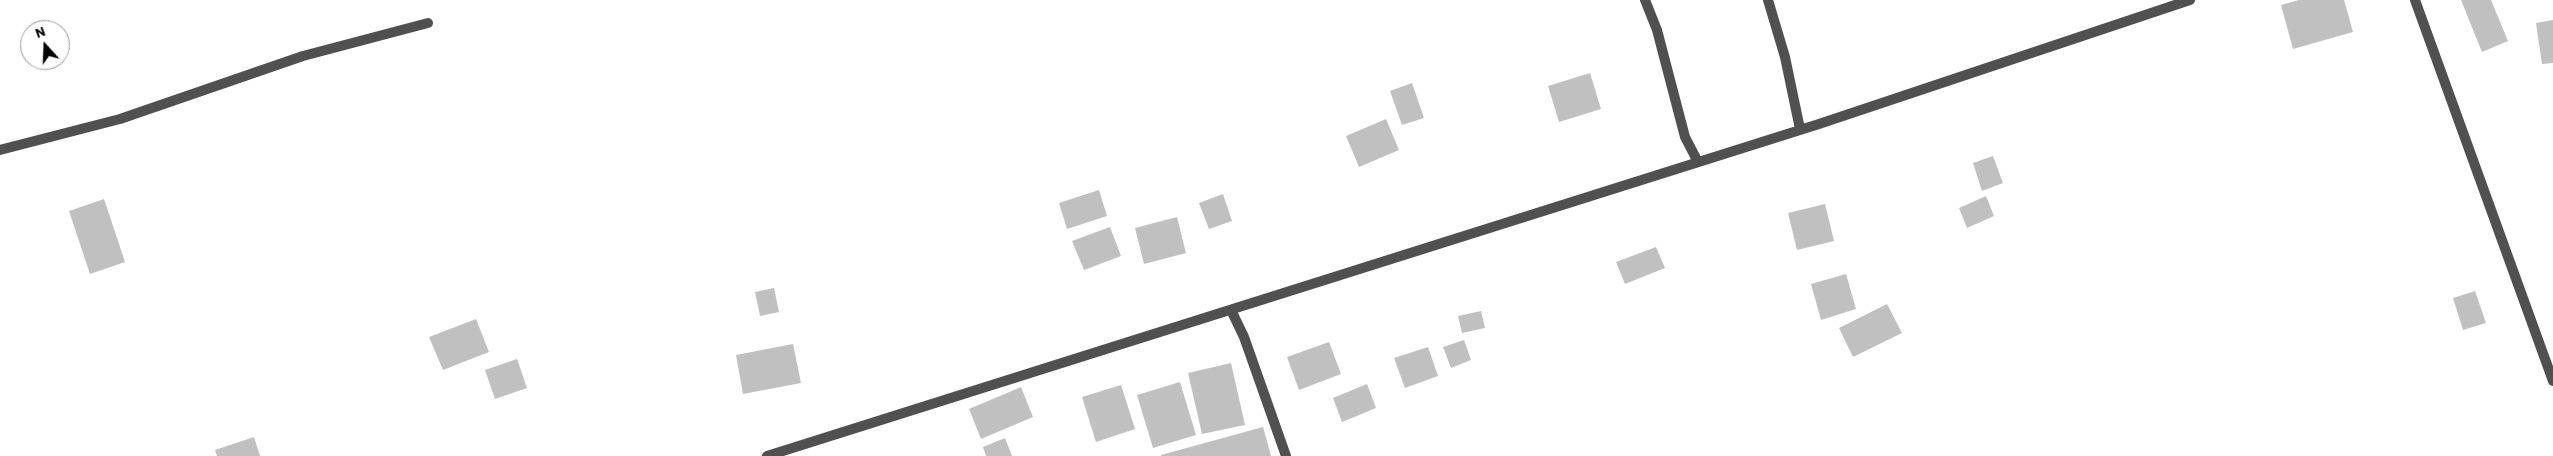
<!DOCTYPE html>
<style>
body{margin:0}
#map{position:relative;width:2553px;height:456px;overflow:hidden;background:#fff;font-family:Barlow,sans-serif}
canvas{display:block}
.north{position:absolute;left:20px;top:20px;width:50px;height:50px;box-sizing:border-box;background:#fff;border:1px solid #999;border-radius:50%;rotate:340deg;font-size:14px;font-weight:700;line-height:20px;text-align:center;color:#000}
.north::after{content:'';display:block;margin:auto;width:18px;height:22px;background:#000;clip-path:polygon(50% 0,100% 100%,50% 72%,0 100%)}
</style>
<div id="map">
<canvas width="2553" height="456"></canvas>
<div class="north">N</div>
</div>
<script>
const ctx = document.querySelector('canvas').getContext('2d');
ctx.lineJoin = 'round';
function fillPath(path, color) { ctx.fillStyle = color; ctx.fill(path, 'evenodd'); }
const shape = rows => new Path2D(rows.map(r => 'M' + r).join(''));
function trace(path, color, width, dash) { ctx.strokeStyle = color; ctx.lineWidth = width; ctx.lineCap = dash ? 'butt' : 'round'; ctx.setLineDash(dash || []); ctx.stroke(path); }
fillPath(shape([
 [2299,0,2344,0,2353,32,2293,49,2281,5],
 [2461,0,2491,0,2508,41,2482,52],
 [2553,20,2553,63,2542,64,2536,23],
 [1590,73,1601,109,1559,122,1548,86],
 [1412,83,1424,118,1402,125,1390,91],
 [1386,119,1399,150,1359,167,1346,136],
 [1993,156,2003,183,1982,191,1973,163],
 [1099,190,1107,216,1067,229,1059,203],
 [1223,194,1232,221,1209,229,1199,203],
 [1986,196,1994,216,1967,228,1959,208],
 [104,199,125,262,90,274,69,211],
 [1825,204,1834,241,1797,250,1788,213],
 [1177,217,1186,253,1144,264,1135,228],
 [1110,227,1121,256,1084,270,1072,241],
 [1656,247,1665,268,1625,284,1616,262],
 [1846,274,1856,309,1821,320,1811,284],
 [774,288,779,312,760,316,755,292],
 [2475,291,2486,323,2463,330,2453,298],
 [1887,304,1902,333,1853,357,1839,328],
 [1481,311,1485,328,1462,333,1458,316],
 [476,319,489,352,443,370,429,337],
 [1464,340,1471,360,1451,368,1443,347],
 [1329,342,1341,374,1299,390,1287,357],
 [793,344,801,383,743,394,736,355],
 [1428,347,1438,376,1405,388,1394,358],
 [517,359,527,388,495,399,485,370],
 [1231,363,1245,425,1202,434,1188,373],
 [1180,382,1196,435,1153,448,1137,395],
 [1367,384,1376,408,1342,422,1333,398],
 [1121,385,1135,429,1096,442,1082,397],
 [1021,387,1033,417,981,439,969,409],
 [1263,427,1271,456,1161,456,1161,455],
 [254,437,260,456,217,456,215,450],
 [1005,438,1012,456,986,456,983,447]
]), '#c0c0c0');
trace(shape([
 [1645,0,1657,30,1685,137,1698,162],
 [1768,0,1785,57,1800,129],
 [2415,0,2553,381],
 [0,150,120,119,303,56,428,23],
 [1231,310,1244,337,1286,456],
 [767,456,1819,124,2190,0]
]), '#505050', 10);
</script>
